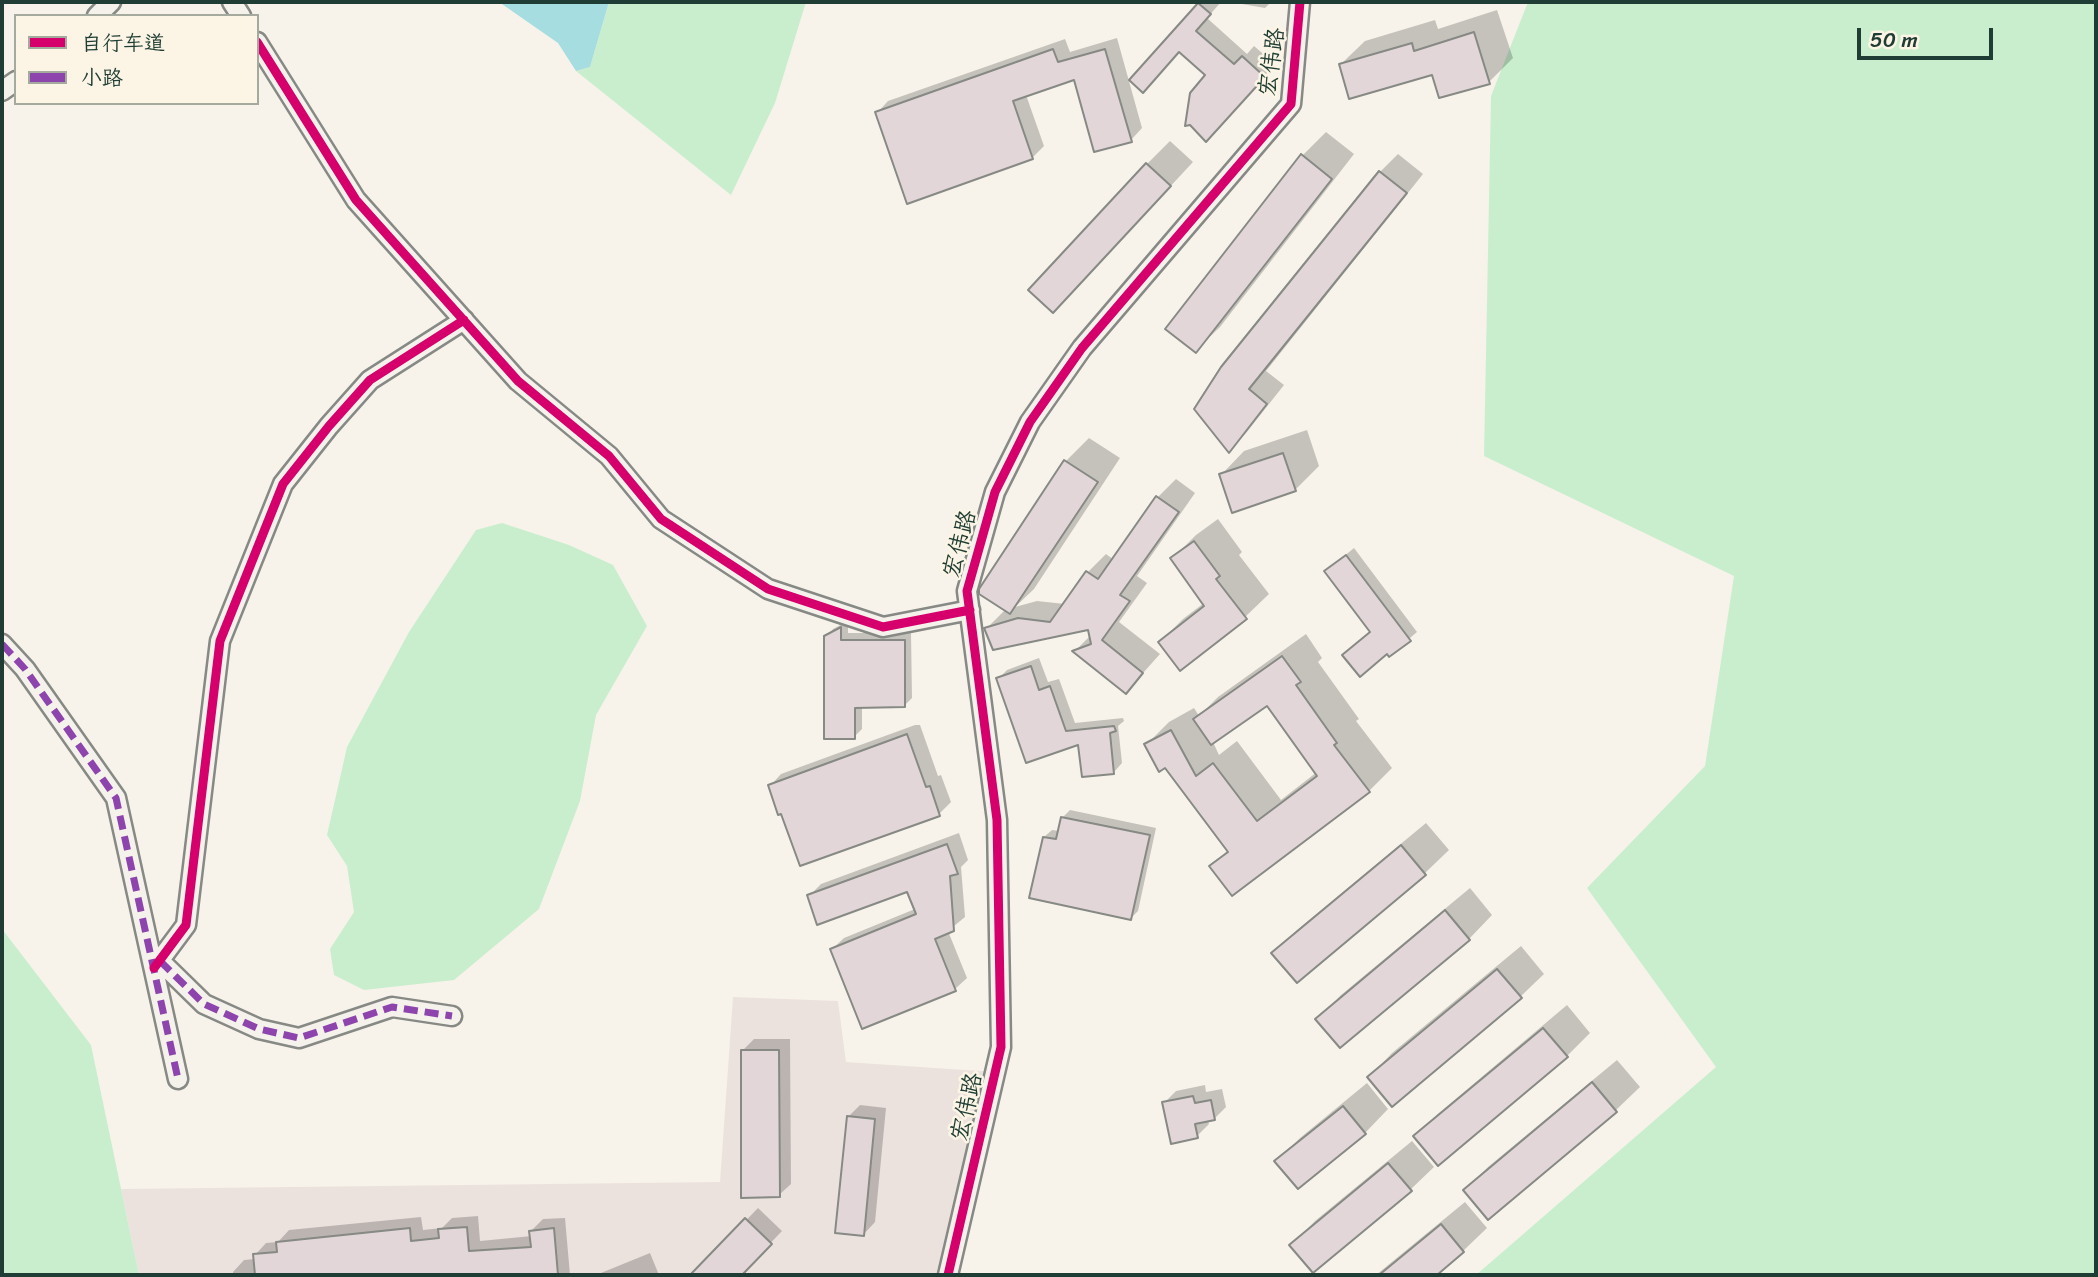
<!DOCTYPE html>
<meta charset="utf-8">
<style>
body{margin:0}
#map{position:relative;width:2098px;height:1277px;overflow:hidden;background:#f7f3ea;font-family:Sriracha,"LXGW WenKai TC",sans-serif}
canvas{display:block}
.frame{position:absolute;inset:0;border:4px solid #1f3d34;pointer-events:none}
.legend{position:absolute;left:14px;top:14px;width:245px;height:91px;box-sizing:border-box;background:#fcf5e5;border:2px solid #a4ab9e;margin:0;padding:9px 12px;list-style:none;font-size:21px;color:#1f3d34}
.legend li{display:flex;align-items:center;gap:14px;height:35px}
.legend b{width:35px;border:2px solid #a4ab9e}
.scale{position:absolute;left:1857px;top:28px;width:136px;height:32px;box-sizing:border-box;border:4px solid #1f3d34;border-top:0;padding-left:9px;font-size:21px;line-height:24px;white-space:nowrap;color:#1f3d34;-webkit-text-stroke:5px #fcf5e5;paint-order:stroke}
</style>
<div id="map">
<canvas width="2098" height="1277"></canvas>
<div class="frame"></div>
<ul class="legend">
<li><b style="height:9px;background:#d6006c"></b>自行车道</li>
<li><b style="height:9px;background:#8e44ad"></b>小路</li>
</ul>
<div class="scale">50 m</div>
</div>
<script>
const ctx = document.querySelector('canvas').getContext('2d');
ctx.lineJoin = 'round';
function fillPath(path, color) { ctx.fillStyle = color; ctx.fill(path, 'evenodd'); }
const shape = rows => new Path2D(rows.map(r => 'M' + r).join(''));
function trace(path, color, width, dash) { ctx.strokeStyle = color; ctx.lineWidth = width; ctx.lineCap = dash ? 'butt' : 'round'; ctx.setLineDash(dash || []); ctx.stroke(path); }
function label(font, color, halo, rows, align = 'center') {
  ctx.font = font + ' Sriracha,"LXGW WenKai TC",sans-serif'; ctx.lineWidth = 5; ctx.setLineDash([]); ctx.textBaseline = 'middle'; ctx.strokeStyle = halo; ctx.fillStyle = color; for (const [text, x, y, turn = 0] of rows) {
    ctx.save(); ctx.translate(x, y); ctx.rotate((+turn || 0) * Math.PI / 180); ctx.textAlign = isNaN(turn) ? turn : align; if (halo) ctx.strokeText(text, 0, 0); ctx.fillText(text, 0, 0); ctx.restore();
  }
}
fillPath(shape([
 [733,997,838,1001,846,1062,995,1072,948,1275,139,1275,121,1189,720,1182]
]), '#ece2dd');
fillPath(shape([
 [609,2,806,2,775,103,731,195,576,71,590,67],
 [1528,2,2096,2,2096,1275,1476,1275,1716,1067,1587,888,1705,766,1734,576,1484,456,1491,96],
 [502,523,569,545,613,565,647,626,596,715,580,801,539,909,454,980,364,990,334,975,330,949,354,912,347,866,327,835,347,747,409,632,476,530],
 [2,929,91,1045,139,1275,2,1275]
]), '#c9eecd');
fillPath(shape([
 [499,2,609,2,590,67,576,71,558,43]
]), '#a5dde0');
fillPath(shape([
 [1201,2,1221,2,1207,18,1247,54,1254,46,1275,64,1218,128,1208,75,1180,51,1131,80],
 [1242,2,1271,2,1265,8,1242,4],
 [1497,10,1513,58,1489,82,1433,73,1341,64,1365,41,1435,20,1438,29],
 [1117,38,1142,128,1131,140,1075,78,1026,95,1044,146,1032,158,877,113,888,101,1065,39,1070,52],
 [1326,132,1354,154,1220,327,1196,350,1302,156],
 [1170,141,1193,162,1076,288,1147,164],
 [1398,154,1423,174,1266,371,1284,385,1246,433,1229,451,1222,368,1380,172],
 [1307,430,1319,466,1295,490,1221,475,1244,451],
 [1089,438,1120,458,1034,589,1015,607,1037,601,1065,604,1088,572,1106,554,1114,560,1158,497,1176,479,1195,493,1137,576,1147,583,1119,622,1160,654,1126,692,1075,651,1091,635,1089,628,986,629,1006,609,1066,461],
 [1218,519,1242,552,1239,555,1269,594,1245,617,1160,642,1183,619,1204,603,1172,559,1196,535],
 [1354,548,1417,632,1390,655,1326,571],
 [848,621,848,633,911,633,912,698,904,706,862,706,862,729,854,737,826,637,833,629],
 [1306,634,1322,658,1318,662,1359,719,1356,721,1392,768,1369,791,1212,866,1228,850,1166,766,1146,745,1169,722,1194,708,1199,716,1218,697],
 [1267,703,1317,772,1281,800,1237,741,1219,755,1213,742],
 [1039,658,1048,682,1059,679,1075,723,1123,718,1124,721,1118,726,1122,763,1114,772,998,679,1007,670],
 [915,725,920,725,938,776,941,775,951,802,939,814,801,864,770,786,781,774],
 [1070,810,1156,828,1138,911,1131,918,1044,837,1052,830,1060,831,1063,817],
 [1426,823,1449,850,1425,873,1297,980,1274,953,1297,930],
 [959,833,968,860,961,867,965,917,948,931,967,978,955,989,832,949,844,938,915,909,908,890,809,896,821,884],
 [1470,888,1492,915,1469,939,1340,1046,1318,1019,1341,995],
 [1521,946,1544,974,1520,997,1369,1077,1392,1053],
 [1567,1005,1590,1033,1567,1056,1415,1136,1439,1113],
 [754,1039,790,1039,791,1184,779,1195,742,1051],
 [1617,1060,1640,1087,1616,1110,1488,1217,1465,1190,1488,1167],
 [1367,1083,1388,1109,1365,1133,1277,1161,1300,1138],
 [1205,1085,1206,1092,1222,1089,1226,1107,1214,1119,1208,1120,1209,1124,1197,1136,1164,1103,1176,1091],
 [860,1105,886,1108,875,1222,864,1234,848,1117],
 [1412,1141,1434,1167,1410,1190,1292,1245,1315,1221],
 [1465,1202,1487,1228,1463,1251,1434,1275,1376,1275],
 [758,1208,782,1231,740,1275,693,1275],
 [478,1216,480,1241,532,1236,531,1231,543,1219,565,1218,570,1275,233,1275,233,1272,244,1260,255,1259,255,1255,266,1243,278,1242,289,1230,421,1217,423,1230,442,1228,452,1218],
 [650,1253,659,1275,596,1275]
]), '#0003');
const building = shape([
 [1198,3,1211,14,1196,31,1234,64,1242,56,1265,77,1206,142,1190,125,1185,126,1190,93,1205,75,1179,52,1143,93,1129,80,1198,3],
 [1474,32,1490,84,1439,98,1432,75,1349,99,1339,64,1412,43,1414,51,1474,32],
 [1053,49,1058,62,1105,49,1132,142,1094,152,1074,80,1013,101,1033,159,907,204,875,112,1053,49],
 [1301,154,1332,179,1196,353,1165,329,1301,154],
 [1146,163,1171,186,1053,313,1028,290,1146,163],
 [1379,171,1407,193,1249,389,1267,404,1229,453,1194,409,1221,367,1379,171],
 [1283,453,1296,491,1232,513,1219,474,1283,453],
 [1064,460,1098,482,1010,614,979,594,979,589,1064,460],
 [1156,496,1179,512,1120,595,1130,601,1102,640,1143,673,1126,694,1072,651,1091,644,1088,630,993,650,984,628,1018,618,1050,622,1086,571,1098,579,1156,496],
 [1194,541,1220,576,1216,579,1247,619,1180,671,1158,642,1204,606,1170,558,1194,541],
 [1346,555,1411,641,1389,657,1387,654,1360,677,1342,655,1370,632,1324,571,1346,555],
 [841,627,841,640,905,640,905,707,855,708,855,739,824,739,824,636,841,627],
 [1282,656,1301,682,1296,685,1337,743,1334,745,1370,792,1232,896,1209,866,1228,852,1165,768,1159,772,1144,744,1171,730,1196,776,1213,763,1257,821,1317,776,1267,706,1211,745,1193,719,1282,656],
 [1031,666,1039,690,1050,686,1066,731,1114,726,1116,731,1110,733,1114,774,1082,777,1078,745,1026,763,996,678,1031,666],
 [907,734,926,787,930,786,940,816,800,866,781,814,778,815,768,785,907,734],
 [1061,817,1150,835,1131,920,1029,898,1043,837,1056,839,1061,817],
 [947,844,958,874,950,876,954,931,935,939,956,991,862,1029,830,949,916,914,907,892,817,925,807,895,947,844],
 [1401,845,1426,875,1297,983,1271,953,1401,845],
 [1445,910,1470,940,1340,1048,1315,1019,1445,910],
 [1497,969,1522,998,1392,1107,1367,1077,1497,969],
 [1543,1028,1568,1057,1438,1166,1413,1136,1543,1028],
 [741,1050,779,1050,780,1197,741,1198,741,1050],
 [1592,1082,1617,1112,1488,1220,1463,1190,1592,1082],
 [1193,1096,1195,1103,1211,1100,1215,1120,1195,1124,1198,1138,1171,1144,1162,1102,1193,1096],
 [1343,1106,1366,1134,1298,1189,1274,1161,1343,1106],
 [847,1116,875,1119,864,1236,835,1233,847,1116],
 [1388,1163,1412,1191,1313,1273,1289,1245,1388,1163],
 [745,1218,772,1244,742,1275,690,1275,745,1218],
 [1441,1224,1464,1252,1437,1275,1379,1275,1441,1224],
 [467,1227,469,1251,531,1247,529,1231,554,1228,558,1275,255,1275,253,1254,277,1252,276,1242,410,1228,411,1241,439,1238,438,1229,467,1227]
]);
fillPath(building, '#e2d6d8');
trace(building, '#868984', 2);
const street = shape([
 [232,2,241,16],
 [97,16,111,2],
 [257,42,356,200,518,381,609,456,661,519,768,589,883,627,970,610],
 [2,91,16,81],
 [2,644,25,669,116,798,178,1079],
 [160,961,204,1004,259,1029,299,1038,392,1007,452,1016],
 [154,968,186,925,220,641,283,484,329,426,370,380,464,320],
 [948,1275,1001,1047,997,820,967,591,995,492,1030,422,1082,348,1291,104,1300,2]
]);
trace(street, '#868984', 23);
trace(street, '#f5f2ec', 18);
trace(shape([
 [2,644,25,669,116,798,178,1079],
 [160,961,204,1004,259,1029,299,1038,392,1007,452,1016]
]), '#8e44ad', 7, [14, 7]);
trace(shape([
 [257,42,356,200,518,381,609,456,661,519,768,589,883,627,970,610],
 [154,968,186,925,220,641,283,484,329,426,370,380,464,320],
 [948,1275,1001,1047,997,820,967,591,995,492,1030,422,1082,348,1291,104,1300,2]
]), '#d6006c', 9);
label('23px', '#1f3d34', '#fcf5e5', [
 ["宏伟路",1273,62,-82],
 ["宏伟路",961,544,-75],
 ["宏伟路",968,1107,-77]
]);
</script>
